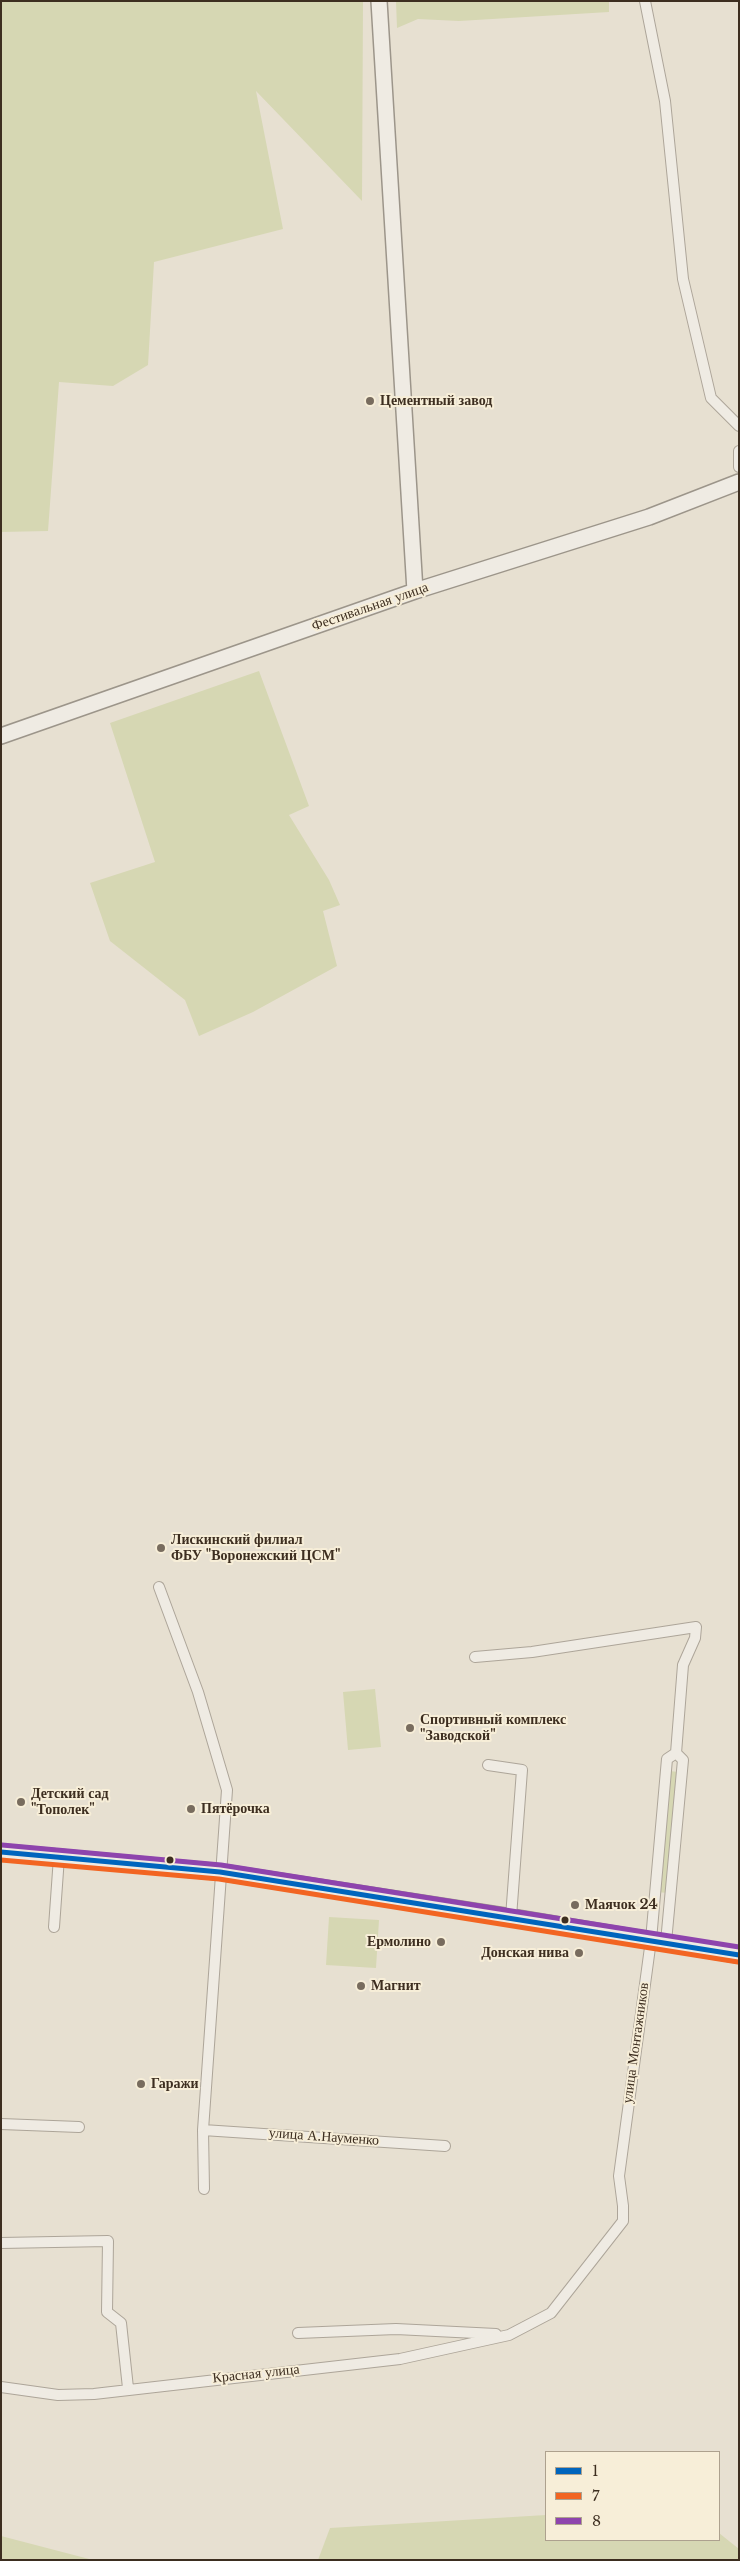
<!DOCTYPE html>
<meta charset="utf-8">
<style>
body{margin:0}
#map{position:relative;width:740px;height:2561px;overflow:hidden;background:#e7e0d1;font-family:"Libre Baskerville",serif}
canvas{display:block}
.frame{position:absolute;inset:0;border:2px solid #3d2e20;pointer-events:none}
.legend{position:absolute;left:545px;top:2451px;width:175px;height:90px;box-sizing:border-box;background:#f7eed8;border:1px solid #ada18e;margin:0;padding:6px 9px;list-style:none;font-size:15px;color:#3d2e20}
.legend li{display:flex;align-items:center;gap:10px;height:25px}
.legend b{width:25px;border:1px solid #ada18e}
</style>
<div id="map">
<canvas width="740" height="2561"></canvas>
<div class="frame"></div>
<ul class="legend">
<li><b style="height:6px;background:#0065bd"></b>1</li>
<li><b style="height:6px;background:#f26522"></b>7</li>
<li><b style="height:6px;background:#8e44ad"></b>8</li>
</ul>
</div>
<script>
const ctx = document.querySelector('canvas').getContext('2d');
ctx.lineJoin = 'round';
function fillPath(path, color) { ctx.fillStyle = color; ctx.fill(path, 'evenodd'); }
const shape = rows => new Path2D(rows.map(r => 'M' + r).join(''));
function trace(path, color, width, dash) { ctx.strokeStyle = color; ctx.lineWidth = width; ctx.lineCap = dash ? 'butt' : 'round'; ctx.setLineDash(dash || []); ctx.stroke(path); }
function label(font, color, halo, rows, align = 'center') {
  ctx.font = font + ' "Libre Baskerville",serif'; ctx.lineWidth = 4; ctx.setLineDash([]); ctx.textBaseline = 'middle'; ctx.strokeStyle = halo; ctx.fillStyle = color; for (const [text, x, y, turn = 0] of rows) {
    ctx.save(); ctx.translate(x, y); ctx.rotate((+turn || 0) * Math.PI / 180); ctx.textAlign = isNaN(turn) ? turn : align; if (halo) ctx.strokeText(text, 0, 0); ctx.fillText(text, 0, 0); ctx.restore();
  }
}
fillPath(shape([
 [1,1,363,1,362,201,256,91,283,229,154,262,148,365,113,386,59,382,48,531,1,532],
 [396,1,609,1,609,12,459,21,418,19,397,28],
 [259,671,309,806,289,815,329,880,340,905,323,911,337,966,253,1012,199,1036,185,1000,110,941,90,883,155,862,110,723],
 [375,1689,381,1747,348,1750,343,1692],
 [669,1771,679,1772,667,1893,658,1892],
 [329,1917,379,1920,376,1968,326,1965],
 [546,2515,546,2540,719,2540,719,2533,739,2549,739,2560,318,2560,330,2528],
 [1,2536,93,2560,1,2560]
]), '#d6d7b3');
const street = shape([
 [645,1,665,101,683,279,711,398,739,426],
 [739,451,739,467],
 [159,1587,198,1692,227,1790,203,2130,204,2189],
 [475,1657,532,1652,696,1627,695,1638,683,1665,676,1753],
 [488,1765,522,1770,511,1917],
 [54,1927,59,1857],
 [666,1942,683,1760,676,1753],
 [1,2124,79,2127],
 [203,2130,445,2146],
 [1,2243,108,2241,107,2312,121,2323,128,2388],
 [298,2333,396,2329,496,2334],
 [1,2387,58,2395,94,2394,400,2359,509,2335,551,2313,623,2221,623,2206,619,2176,651,1940,667,1759,676,1753]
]);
const secondary = shape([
 [379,1,415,591],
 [1,736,415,591,649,517,739,482],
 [1,1852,220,1872,511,1917,739,1955]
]);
trace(street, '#ada599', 12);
trace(secondary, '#9c958a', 18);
trace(street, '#efebe3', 10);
trace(secondary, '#efebe3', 15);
trace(shape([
 [1,1852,220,1872,739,1955]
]), '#0065bd', 5);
trace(shape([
 [1,1860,219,1879,738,1962]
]), '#f26522', 5);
trace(shape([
 [2,1845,221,1865,739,1947]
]), '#8e44ad', 5);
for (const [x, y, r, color] of [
 [370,401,5,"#786c5e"],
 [161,1548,5,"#786c5e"],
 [410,1728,5,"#786c5e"],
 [21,1802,5,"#786c5e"],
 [191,1809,5,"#786c5e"],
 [170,1860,4.5,"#3d2e20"],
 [575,1905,5,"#786c5e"],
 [565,1920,4.5,"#3d2e20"],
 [441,1942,5,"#786c5e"],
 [579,1953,5,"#786c5e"],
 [361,1986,5,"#786c5e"],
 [141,2084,5,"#786c5e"]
]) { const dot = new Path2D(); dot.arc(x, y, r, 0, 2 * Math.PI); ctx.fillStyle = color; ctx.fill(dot); trace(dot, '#f7eed8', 2); }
label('bold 14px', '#3d2e20', '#f7eed8', [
 ["Цементный завод",380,401],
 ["Лискинский филиал",171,1540],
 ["ФБУ \"Воронежский ЦСМ\"",171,1556],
 ["Спортивный комплекс",420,1720],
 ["\"Заводской\"",420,1736],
 ["Детский сад",31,1794],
 ["\"Тополек\"",31,1810],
 ["Пятёрочка",201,1809],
 ["Маячок 24",585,1905],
 ["Ермолино",431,1942,"right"],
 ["Донская нива",569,1953,"right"],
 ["Магнит",371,1986],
 ["Гаражи",151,2084]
], 'left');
label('14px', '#3d2e20', '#f7eed8', [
 ["Фестивальная улица",370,607,-19],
 ["улица Монтажников",636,2043,-82],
 ["улица А.Науменко",324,2137,4],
 ["Красная улица",256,2374,-6]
]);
</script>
